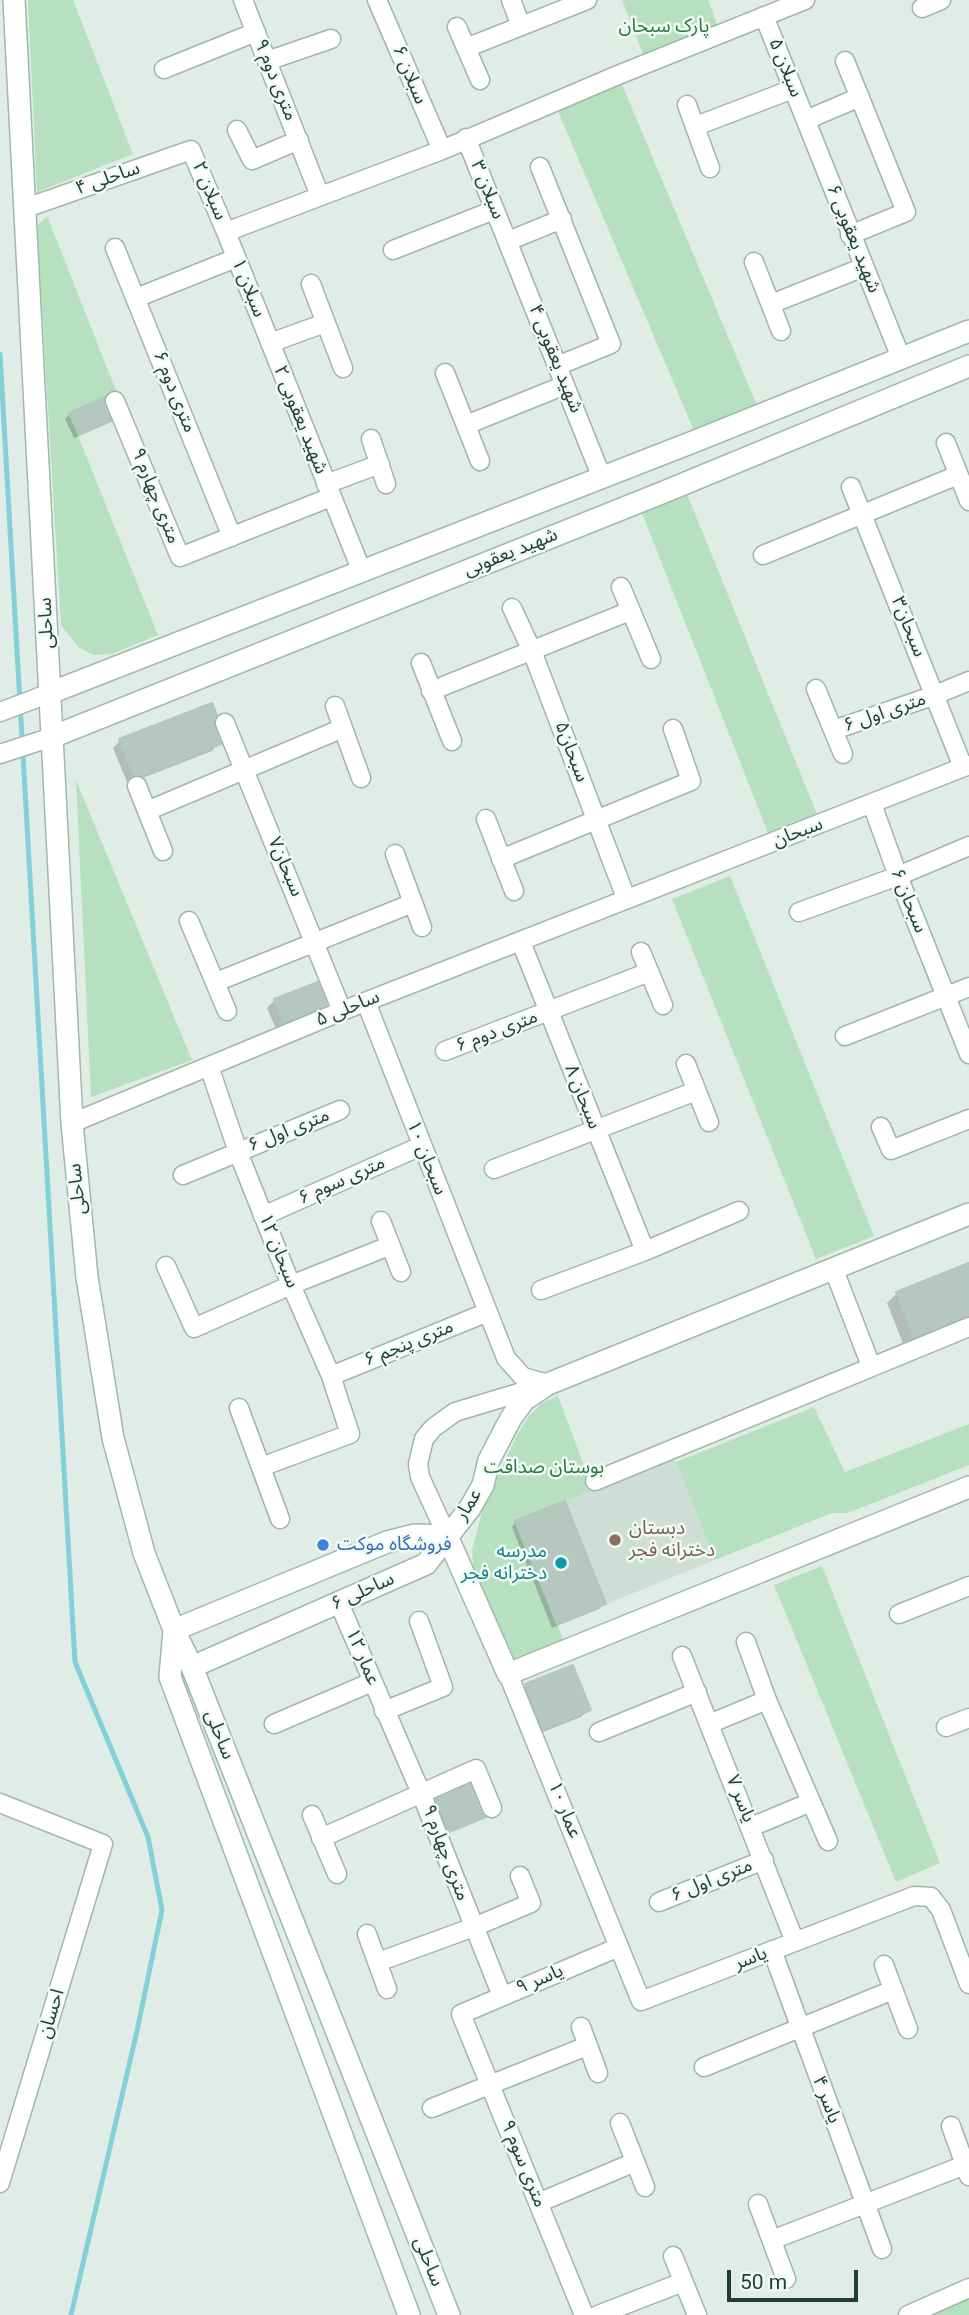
<!DOCTYPE html>
<meta charset="utf-8">
<style>
body{margin:0}
#map{position:relative;width:969px;height:2315px;overflow:hidden;background:#e0ede6;font-family:Roboto,sans-serif}
canvas{display:block}
.scale{position:absolute;left:727px;top:2270px;width:131px;height:32px;box-sizing:border-box;border:4px solid #1f3f34;border-top:0;padding-left:9px;font-size:21px;line-height:24px;white-space:nowrap;color:#1f3f34;-webkit-text-stroke:5px #f1f9f4;paint-order:stroke}
</style>
<div id="map">
<canvas width="969" height="2315"></canvas>
<div class="scale">50 m</div>
</div>
<script>
const ctx = document.querySelector('canvas').getContext('2d');
ctx.lineJoin = 'round';
function fillPath(path, color) { ctx.fillStyle = color; ctx.fill(path, 'evenodd'); }
const shape = rows => new Path2D(rows.map(r => 'M' + r).join(''));
function trace(path, color, width, dash) { ctx.strokeStyle = color; ctx.lineWidth = width; ctx.lineCap = dash ? 'butt' : 'round'; ctx.setLineDash(dash || []); ctx.stroke(path); }
function label(font, color, halo, rows, align = 'center') {
  ctx.font = font + ' Roboto,"Noto Sans Arabic",sans-serif'; ctx.lineWidth = 5; ctx.setLineDash([]); ctx.textBaseline = 'middle'; ctx.strokeStyle = halo; ctx.fillStyle = color; for (const [text, x, y, turn = 0] of rows) {
    ctx.save(); ctx.translate(x, y); ctx.rotate((+turn || 0) * Math.PI / 180); ctx.textAlign = isNaN(turn) ? turn : align; if (halo) ctx.strokeText(text, 0, 0); ctx.fillText(text, 0, 0); ctx.restore();
  }
}
fillPath(shape([
 [671,1458,676,1462,715,1560,557,1624,515,1521]
]), '#ceddd5');
fillPath(shape([
 [28,0,73,0,133,154,37,192],
 [622,0,708,0,721,34,647,64],
 [618,75,761,415,698,440,554,102],
 [47,216,117,393,69,413,158,635,112,654,94,655,78,647,61,625,37,226],
 [683,484,821,824,772,843,638,503],
 [76,780,192,1060,91,1097],
 [730,876,874,1236,816,1259,672,899],
 [558,1396,593,1490,515,1521,564,1641,511,1664,474,1577,472,1550,483,1508,517,1435,529,1416,542,1403],
 [814,1407,845,1472,969,1424,969,1465,848,1513,832,1513,715,1560,676,1462],
 [822,1566,940,1863,896,1882,774,1585],
 [969,2299,969,2315,930,2315]
]), '#b7e0bf');
fillPath(shape([
 [103,406,109,420,104,425,74,438,65,419,70,414],
 [212,727,219,743,212,751,132,782,127,782,113,748,120,741],
 [275,1000,325,1004,318,1012,276,1029,267,1008],
 [969,1265,969,1326,904,1346,887,1303,897,1293],
 [516,1522,604,1604,599,1609,552,1628,512,1527],
 [526,1686,589,1709,581,1717,535,1735,519,1693],
 [437,1801,480,1813,484,1817,447,1833,435,1803]
]), '#0003');
trace(shape([
 [0,354,75,1662,148,1837,162,1910,137,2031,71,2315]
]), '#83d1d7', 5);
const building = shape([
 [105,397,104,405,111,421,79,435,69,413,105,397],
 [212,703,217,715,214,727,221,744,141,776,134,775,119,739,212,703],
 [318,982,327,1005,283,1023,274,999,318,982],
 [969,1263,969,1316,914,1337,896,1292,969,1263],
 [565,1501,606,1604,557,1624,515,1521,565,1501],
 [573,1665,591,1710,543,1729,525,1684,573,1665],
 [470,1784,481,1812,486,1817,449,1832,436,1799,470,1784]
]);
fillPath(building, '#b5c8bf');
trace(building, '#b2c7bd', 2);
const street = shape([
 [243,0,320,196],
 [377,0,442,150],
 [511,0,521,26],
 [922,8,941,0],
 [764,16,901,358],
 [457,27,480,80],
 [466,48,587,0],
 [267,61,331,39],
 [845,61,906,212,850,235],
 [164,69,256,32],
 [687,105,710,168],
 [806,120,860,97],
 [696,126,793,89],
 [237,130,252,160,299,140],
 [466,138,602,478],
 [540,167,611,344,557,366],
 [26,208,191,150,226,232,362,572],
 [226,232,442,150,618,75,805,0],
 [508,241,562,219],
 [115,248,232,537],
 [393,250,494,210],
 [754,262,781,331],
 [311,284,343,368],
 [136,298,236,258],
 [771,304,864,267],
 [270,343,325,323],
 [445,373,480,461],
 [115,401,180,557,331,497],
 [466,425,565,385],
 [371,439,386,484],
 [946,443,969,501],
 [326,484,380,464],
 [851,487,963,767],
 [763,555,958,475],
 [621,587,651,659],
 [512,608,532,651,626,898],
 [421,663,452,741],
 [816,689,843,754],
 [431,691,630,611],
 [335,706,361,778],
 [0,712,50,693],
 [225,723,342,1011],
 [834,730,935,695,969,681],
 [0,754,52,737],
 [137,786,163,851],
 [872,804,898,876,969,1054],
 [147,811,343,728],
 [486,819,514,891],
 [395,854,422,927],
 [501,859,691,781,673,729],
 [799,912,898,876,969,846],
 [189,921,227,1011],
 [521,942,645,1251],
 [641,952,663,1005],
 [216,982,413,903],
 [366,1002,506,1358,523,1377,548,1384],
 [845,1036,969,987],
 [445,1051,649,972],
 [686,1064,709,1122],
 [209,1066,238,1152,291,1285,331,1376,350,1434,261,1467],
 [72,1123,342,1011,969,765],
 [881,1127,891,1150,969,1119],
 [494,1169,696,1091],
 [183,1175,340,1110],
 [263,1216,421,1146],
 [381,1221,401,1272],
 [166,1266,194,1328,291,1285,389,1246],
 [834,1270,871,1366],
 [541,1290,645,1251,739,1211],
 [331,1376,488,1312],
 [239,1408,280,1519],
 [595,1481,969,1327],
 [447,1536,420,1477,418,1464,424,1439,433,1428,455,1412,538,1387],
 [339,1603,421,1793,502,1996],
 [899,1614,969,1586],
 [746,1642,767,1700,828,1841],
 [682,1656,795,1942],
 [508,1674,641,2001,914,1896,931,1897,941,1910,969,1984],
 [384,1711,443,1687,419,1621],
 [274,1724,372,1682],
 [709,1724,767,1700],
 [946,1727,969,1718],
 [599,1732,697,1692],
 [0,1803,103,1844,0,2183],
 [312,1815,337,1874],
 [751,1827,811,1802],
 [321,1838,476,1769,492,1808],
 [659,1902,764,1860],
 [367,1934,387,1989],
 [772,1950,882,2249],
 [378,1962,474,1927,531,1903,520,1876],
 [884,1965,908,2029],
 [581,2027,598,2073],
 [704,2067,893,1990],
 [432,2108,587,2046],
 [620,2123,645,2187],
 [951,2126,969,2176],
 [538,2203,635,2162],
 [758,2204,786,2279],
 [772,2240,965,2165],
 [673,2256,697,2315],
 [584,2315,461,2014,619,1947],
 [598,2315,683,2282],
 [908,2315,969,2288]
]);
const secondary = shape([
 [14,0,72,1123,87,1277,113,1438,144,1553,174,1630,192,1667,449,2315],
 [50,693,698,440,969,331],
 [52,737,664,492,969,366],
 [447,1536,508,1674,969,1487],
 [192,1667,426,1564,470,1508,483,1485,489,1460,511,1418,524,1400,548,1384,969,1214],
 [409,2315,170,1677,174,1630,387,1542,415,1535,447,1536]
]);
trace(street, '#a2b5ad', 21);
trace(secondary, '#9eb9ae', 24);
trace(street, '#fff', 18);
trace(secondary, '#fff', 21);
for (const [x, y, r, color] of [
 [615,1540,7,"#8d6e63"],
 [323,1545,7,"#3f7fe0"],
 [561,1563,7,"#0f9aa8"]
]) { const dot = new Path2D(); dot.arc(x, y, r, 0, 2 * Math.PI); ctx.fillStyle = color; ctx.fill(dot); trace(dot, '#f1f9f4', 2.5); }
label('19px', '#267a40', '#f1f9f4', [
 ["پارک سبحان",664,27],
 ["بوستان صداقت",544,1468]
]);
label('19px', '#1f3f34', '#f1f9f4', [
 ["سبلان ۵",785,68,68],
 ["سبلان ۶",409,75,67],
 ["۹ متری دوم",275,80,68],
 ["ساحلی ۴",108,179,-19],
 ["سبلان ۳",487,190,68],
 ["سبلان ۲",209,191,67],
 ["شهید یعقوبی ۶",853,239,68],
 ["سبلان ۱",248,288,68],
 ["شهید یعقوبی ۴",555,359,68],
 ["۶ متری دوم",174,392,68],
 ["شهید یعقوبی ۲",300,420,68],
 ["۹ متری چهارم",155,496,68],
 ["شهید یعقوبی",511,553,-22],
 ["ساحلی",47,623,-93],
 ["سبحان۳",908,627,68],
 ["۶ متری اول",885,713,-19],
 ["سبحان۵",571,752,69],
 ["سبحان",798,833,-21],
 ["سبحان۷",285,867,67],
 ["سبحان ۶",908,901,68],
 ["ساحلی ۵",348,1009,-22],
 ["۶ متری دوم",497,1032,-21],
 ["سبحان ۸",582,1097,68],
 ["۶ متری اول",289,1131,-22],
 ["سبحان ۱۰",426,1158,68],
 ["۶ متری سوم",342,1181,-24],
 ["ساحلی",78,1189,-96],
 ["سبحان ۱۲",278,1251,68],
 ["۶ متری پنجم",409,1344,-22],
 ["عمار",469,1505,-58],
 ["ساحلی ۶",363,1592,-24],
 ["عمار ۱۲",362,1657,67],
 ["ساحلی",219,1735,68],
 ["یاسر ۷",740,1799,68],
 ["عمار ۱۰",564,1810,68],
 ["۹ متری چهارم",445,1853,69],
 ["۶ متری اول",712,1881,-22],
 ["یاسر",751,1959,-21],
 ["یاسر ۹",540,1980,-23],
 ["احسان",52,2014,-73],
 ["یاسر ۴",826,2100,69],
 ["۹ متری سوم",523,2164,68],
 ["ساحلی",428,2262,68]
]);
label('19px', '#785e54', '#f1f9f4', [
 ["دبستان",629,1529],
 ["دخترانه فجر",629,1551]
], 'left');
label('19px', '#366cbe', '#f1f9f4', [
 ["فروشگاه موکت",337,1545]
], 'left');
label('19px', '#0d838f', '#f1f9f4', [
 ["مدرسه",547,1552],
 ["دخترانه فجر",547,1574]
], 'right');
</script>
